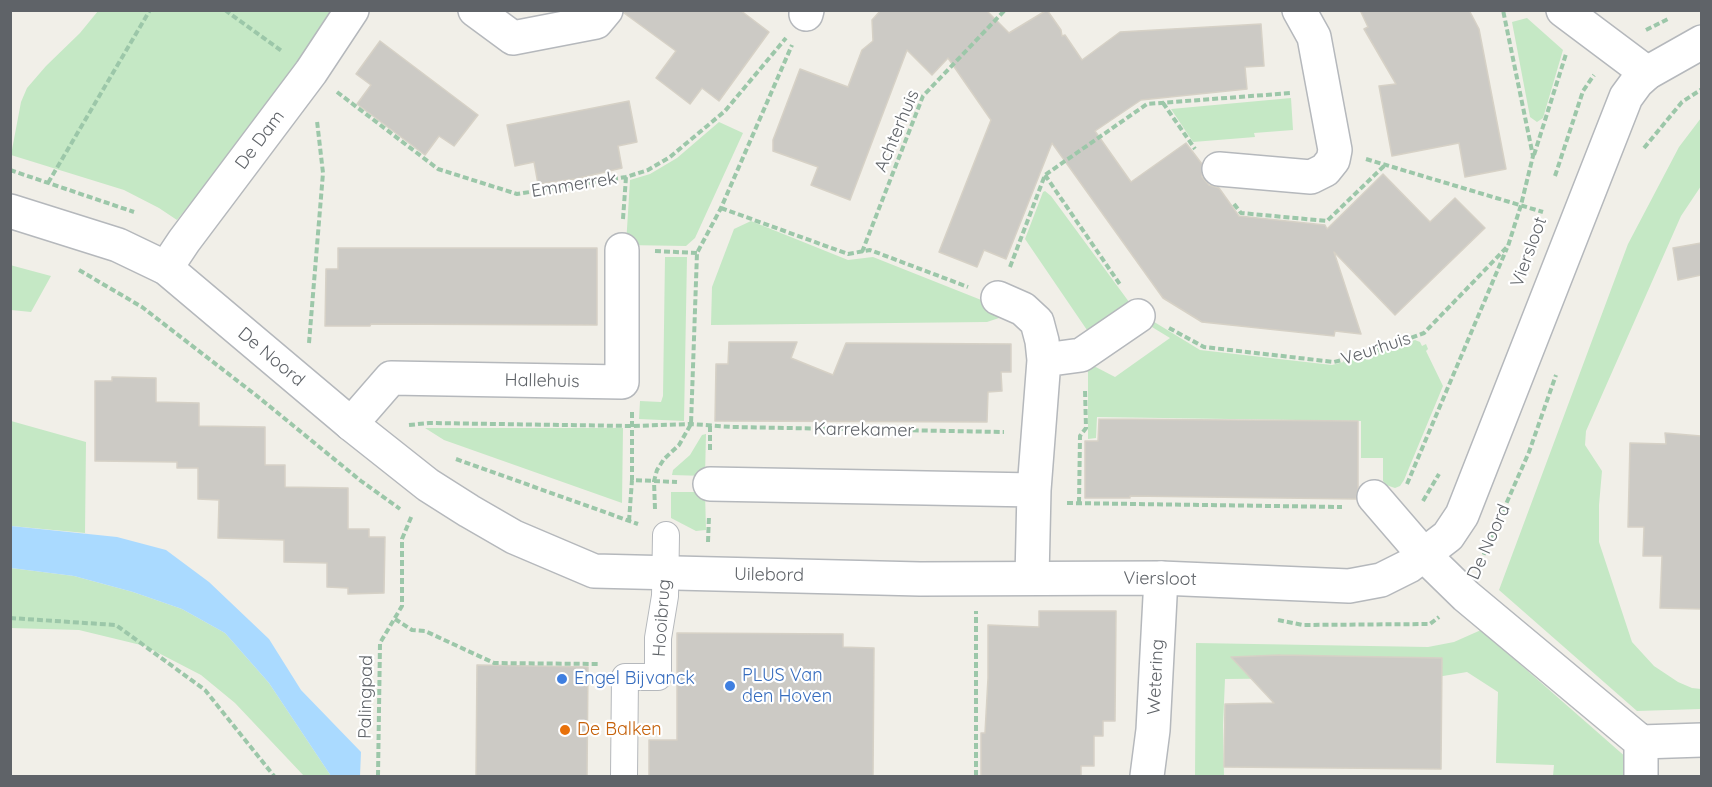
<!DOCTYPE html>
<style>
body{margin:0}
#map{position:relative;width:1712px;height:787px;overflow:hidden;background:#f1efe8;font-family:Quicksand,sans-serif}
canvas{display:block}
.frame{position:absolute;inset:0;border:12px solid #5f6368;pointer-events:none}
</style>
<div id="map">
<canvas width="1712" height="787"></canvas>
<div class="frame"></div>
</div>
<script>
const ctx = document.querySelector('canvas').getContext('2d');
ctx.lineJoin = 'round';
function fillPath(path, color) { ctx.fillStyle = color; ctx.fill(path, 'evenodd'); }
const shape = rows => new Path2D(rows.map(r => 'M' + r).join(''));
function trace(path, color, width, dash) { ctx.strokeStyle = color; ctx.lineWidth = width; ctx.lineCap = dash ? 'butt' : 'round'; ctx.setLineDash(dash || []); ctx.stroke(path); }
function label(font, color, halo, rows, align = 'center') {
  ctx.font = font + ' Quicksand,sans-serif'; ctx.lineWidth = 4.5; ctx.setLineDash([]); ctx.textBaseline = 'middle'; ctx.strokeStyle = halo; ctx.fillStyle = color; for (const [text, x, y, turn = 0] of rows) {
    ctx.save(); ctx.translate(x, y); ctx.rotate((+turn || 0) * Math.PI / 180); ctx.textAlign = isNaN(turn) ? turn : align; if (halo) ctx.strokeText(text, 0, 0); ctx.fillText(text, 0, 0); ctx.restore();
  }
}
fillPath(shape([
 [98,11,336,11,220,167,177,220,159,208,124,190,11,155,21,102,27,88,46,66,80,33],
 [1527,18,1563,50,1543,118,1537,122,1530,117,1512,22],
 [1291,98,1293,130,1254,133,1255,137,1193,142,1171,109],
 [1701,118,1701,186,1681,216,1586,431,1585,445,1602,471,1599,505,1599,542,1632,642,1654,666,1678,682,1692,688,1701,689,1701,709,1637,711,1499,590,1628,244,1679,147],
 [719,122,743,133,695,238,686,246,626,245,630,180,650,174,677,158],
 [1045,191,1051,196,1132,306,1089,333,1025,239,1043,192],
 [751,221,848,260,873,257,1014,313,987,322,711,325,712,287,734,229],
 [665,257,687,257,684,421,639,419,640,401,661,402,663,396],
 [10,265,51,276,31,312,11,310],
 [1151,320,1200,350,1332,365,1374,354,1415,340,1420,342,1422,346,1426,344,1428,349,1426,351,1443,386,1404,480,1400,486,1395,488,1386,485,1383,481,1383,458,1361,458,1361,421,1097,417,1096,438,1088,439,1088,363,1115,377,1170,338,1147,324],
 [11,421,86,442,85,533,11,526],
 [425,428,623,428,622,503,444,440],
 [706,434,705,476,672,475,673,470,690,455,702,435],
 [671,492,705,492,706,530,696,531,671,518],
 [11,568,74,576,133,592,182,609,225,633,269,683,331,776,304,776,235,703,201,675,145,646,79,630,11,628],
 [1481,630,1628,759,1629,776,1553,776,1554,765,1496,763,1498,692,1467,672,1437,677,1225,679,1223,726,1224,776,1195,776,1196,643,1428,647,1454,642]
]), '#c5e8c5');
fillPath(shape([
 [11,526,117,537,166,550,209,582,269,639,301,690,361,752,360,776,331,776,269,683,225,633,182,609,133,592,74,576,11,568]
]), '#aadaff');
const building = shape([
 [624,10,740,10,769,32,719,101,702,88,690,104,656,78,676,51,624,13,624,10],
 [881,10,986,10,1009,33,1047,10,1061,30,1062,36,1065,35,1082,60,1120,32,1261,24,1264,66,1245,67,1247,89,1141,100,1095,131,1131,182,1186,143,1202,164,1202,177,1209,185,1219,188,1239,216,1325,225,1327,229,1383,174,1430,222,1455,198,1485,228,1395,315,1334,252,1361,334,1335,331,1334,336,1202,322,1163,298,1052,143,1006,259,984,250,977,267,939,252,991,120,948,58,932,75,907,50,850,200,811,185,818,167,773,151,773,140,800,69,848,87,862,50,873,41,872,20,881,10],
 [1360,10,1469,10,1479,29,1506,169,1465,177,1459,143,1392,156,1379,86,1396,84,1364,29,1368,27,1360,10],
 [380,41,478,115,454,146,439,136,425,155,357,104,371,85,356,74,380,41],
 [629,101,637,142,618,146,622,168,575,179,538,184,534,162,515,166,507,125,629,101],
 [1701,243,1701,275,1678,280,1673,248,1701,243],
 [338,248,597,248,597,325,371,324,370,326,325,326,326,269,338,269,338,248],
 [729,342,797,342,791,358,833,375,846,343,1011,344,1011,372,1001,372,1002,391,988,392,987,422,715,421,716,364,728,364,729,342],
 [112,377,156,378,156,402,199,403,199,426,265,427,265,465,285,465,285,487,348,488,348,529,369,529,369,537,385,537,384,593,348,594,348,588,327,587,327,563,284,562,284,540,218,538,219,500,198,499,198,468,177,468,177,462,95,461,95,381,112,381,112,377],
 [1099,419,1358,421,1358,489,1356,499,1130,496,1130,498,1085,498,1085,441,1098,441,1099,419],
 [1665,433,1701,436,1701,609,1660,608,1662,556,1643,556,1644,527,1628,527,1630,443,1666,444,1665,433],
 [1039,611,1116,611,1115,721,1103,721,1103,736,1094,736,1094,766,1081,766,1081,777,981,777,981,733,985,733,988,678,988,625,1039,627,1039,611],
 [677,633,843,634,843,647,874,648,873,777,649,777,649,740,677,740,677,633],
 [1280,655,1442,658,1441,769,1224,767,1225,704,1274,703,1231,657,1280,655],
 [477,665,588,667,587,777,476,777,477,665]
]);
fillPath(building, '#cccac5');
trace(building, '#d6d1c6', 1.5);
const pedestrian = shape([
 [624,776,625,677,658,677,658,638,665,596,666,535]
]);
const minor = shape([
 [475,10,513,38,596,22,606,10],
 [1563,10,1647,73],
 [806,14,807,10],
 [1219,169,1311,177,1325,170,1333,160,1335,150,1314,37,1299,10],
 [166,268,184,241,311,72,352,10],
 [998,298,1023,309,1037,322,1042,341,1044,360,1034,490,1032,578],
 [1044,360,1081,355,1138,316],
 [351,424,391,378,622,382,622,250],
 [710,484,1034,490],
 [1374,497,1424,555,1466,596,1641,742,1702,740],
 [1641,742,1641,776],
 [1147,776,1153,730,1161,578]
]);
const tertiary = shape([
 [10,211,118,245,166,268,351,424,428,485,469,511,514,537,594,571,920,579,1161,578,1349,586,1381,580,1409,566,1448,536,1462,515,1626,97,1637,82,1647,73,1702,42]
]);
trace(pedestrian, '#b5b8bc', 28);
trace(minor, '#b5b8bc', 36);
trace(tertiary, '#b5b8bc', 36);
trace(shape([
 [225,10,283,52],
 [1646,30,1668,19],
 [337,92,438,169,517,194,626,177,648,170,670,157,725,111,786,38],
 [1163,103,1195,149],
 [1644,148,1682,102,1702,89],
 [1534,155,1566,54],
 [1366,159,1543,212],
 [10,170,134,212],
 [1045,175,1121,286],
 [1555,176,1583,91,1594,75],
 [48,183,150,10],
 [1234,204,1241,213,1327,221,1385,165],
 [721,208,848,254,870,250,968,287],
 [623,219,626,177],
 [655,251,697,253],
 [862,252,923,96,1005,10],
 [1010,267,1045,175,1147,104,1291,93],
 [79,270,142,307,257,396,361,481,400,509],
 [1169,328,1204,347,1334,362,1370,353,1424,333,1508,246,1521,205,1533,156,1503,10],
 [309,343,323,173,317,121],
 [632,412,632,480,677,482],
 [409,425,429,423,632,426,691,424,732,427,1004,432],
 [710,426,710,452],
 [456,459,638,524],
 [1407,484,1507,248],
 [1423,501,1439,474],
 [1067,503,1342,507],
 [1079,503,1080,436,1086,428,1085,389],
 [655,509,654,481,657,470,664,459,679,445,691,424,697,253,721,208,792,45],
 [1503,511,1529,452,1556,375],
 [629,521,632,480],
 [708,542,709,516],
 [1480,563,1493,534],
 [10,618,116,625,205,690,274,776],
 [395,619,412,630,425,631,494,663,598,664],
 [1278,620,1303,625,1430,624,1439,617],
 [378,776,380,643,402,606,402,539,412,515],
 [976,776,976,611]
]), '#9cc7a9', 4, [6, 3]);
trace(pedestrian, '#fff', 26);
trace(minor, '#fff', 33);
trace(tertiary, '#fff', 33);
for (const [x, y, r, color] of [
 [562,679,6,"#3f7fe0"],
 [730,686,6,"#3f7fe0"],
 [565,730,6,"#e8710a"]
]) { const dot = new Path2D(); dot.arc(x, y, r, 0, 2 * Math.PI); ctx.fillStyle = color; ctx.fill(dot); trace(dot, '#fff', 2); }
label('18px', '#5f6368', '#fff', [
 ["Achterhuis",897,131,-67],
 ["De Dam",260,140,-53],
 ["Emmerrek",574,185,-9],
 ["Viersloot",1529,252,-70],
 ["Veurhuis",1376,349,-18],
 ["De Noord",271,357,40],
 ["Hallehuis",542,381,1],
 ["Karrekamer",864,430,1],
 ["De Noord",1489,542,-66],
 ["Uilebord",769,575,1],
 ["Viersloot",1160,579,1],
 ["Hooibrug",662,618,-86],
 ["Wetering",1156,677,-87],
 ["Palingpad",366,697,-89]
]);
label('18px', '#366cbe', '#fff', [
 ["PLUS Van",742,676],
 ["den Hoven",742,697],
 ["Engel Bijvanck",574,679]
], 'left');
label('18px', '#c56008', '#fff', [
 ["De Balken",577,730]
], 'left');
</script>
